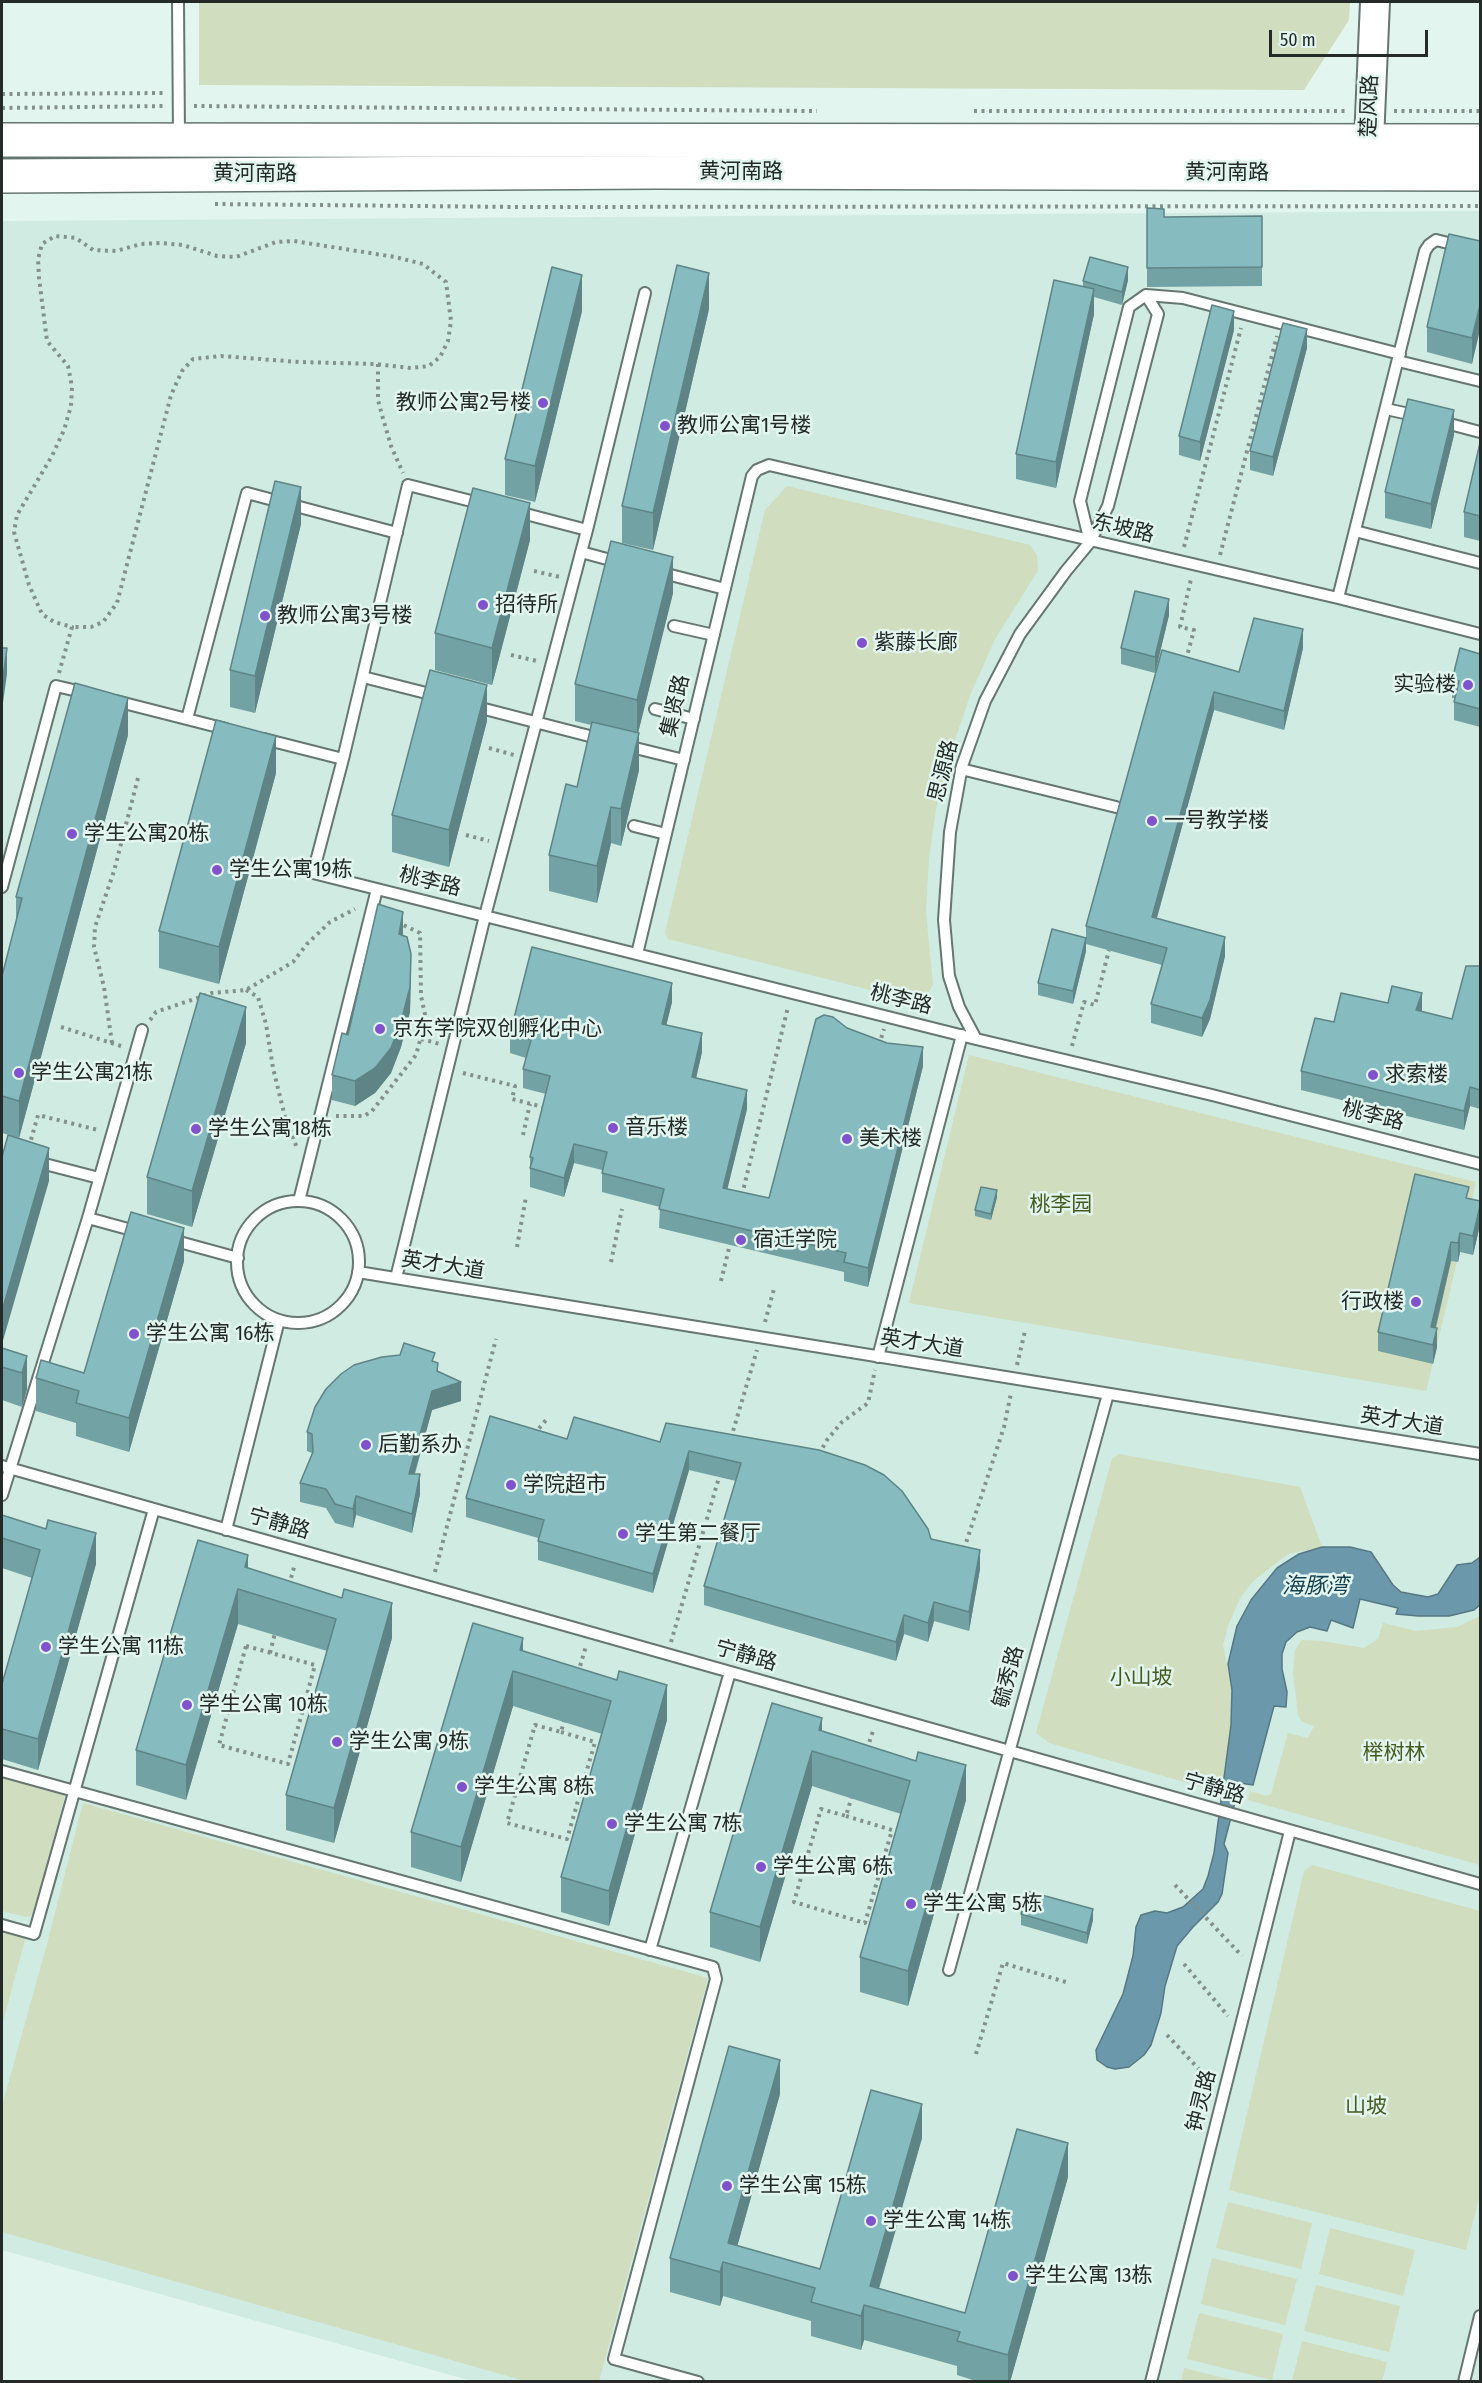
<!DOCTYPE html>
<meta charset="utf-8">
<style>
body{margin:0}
#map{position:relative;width:1482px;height:2383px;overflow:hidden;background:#e2f5ef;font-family:"Fira Sans Condensed",sans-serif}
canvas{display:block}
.frame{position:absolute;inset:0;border:3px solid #232a28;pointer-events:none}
.scale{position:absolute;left:1269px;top:30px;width:159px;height:27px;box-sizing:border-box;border:3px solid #232a28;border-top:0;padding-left:8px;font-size:18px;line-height:21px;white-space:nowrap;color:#232a28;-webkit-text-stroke:4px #e2f5ef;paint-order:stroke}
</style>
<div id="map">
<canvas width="1482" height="2383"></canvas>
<div class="frame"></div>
<div class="scale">50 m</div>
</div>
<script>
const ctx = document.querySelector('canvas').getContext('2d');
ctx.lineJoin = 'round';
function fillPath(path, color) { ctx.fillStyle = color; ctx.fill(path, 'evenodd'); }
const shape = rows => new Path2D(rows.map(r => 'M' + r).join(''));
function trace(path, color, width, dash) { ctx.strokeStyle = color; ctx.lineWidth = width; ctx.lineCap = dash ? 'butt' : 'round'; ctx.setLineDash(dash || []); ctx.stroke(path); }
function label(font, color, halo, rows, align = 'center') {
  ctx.font = font + ' "Fira Sans Condensed","Noto Sans SC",sans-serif'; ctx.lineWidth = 5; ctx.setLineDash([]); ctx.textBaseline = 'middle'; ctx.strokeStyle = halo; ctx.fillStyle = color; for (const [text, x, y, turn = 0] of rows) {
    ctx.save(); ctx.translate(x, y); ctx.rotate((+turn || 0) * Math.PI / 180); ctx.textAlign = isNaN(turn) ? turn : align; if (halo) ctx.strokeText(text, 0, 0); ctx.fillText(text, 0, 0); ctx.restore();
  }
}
fillPath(shape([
 [1480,211,1480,2381,472,2381,2,2250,3,221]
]), '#cfebe2');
fillPath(shape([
 [199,2,1350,2,1349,20,1304,90,199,85],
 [787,486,1030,545,1037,555,1038,570,1034,577,995,639,971,693,950,754,936,809,929,858,926,912,933,985,926,996,914,1001,668,939,665,933,765,510],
 [969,1055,1476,1182,1426,1391,909,1303],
 [1119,1454,1300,1487,1322,1547,1288,1554,1253,1581,1240,1598,1228,1626,1223,1645,1232,1690,1231,1725,1222,1793,1049,1743,1036,1733,1112,1459],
 [1480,1616,1480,1865,1248,1800,1250,1791,1266,1796,1271,1794,1288,1733,1308,1738,1314,1726,1302,1722,1298,1715,1293,1673,1295,1650,1302,1640,1322,1641,1364,1648,1378,1639,1383,1623,1416,1631,1457,1627],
 [2,1778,65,1795,35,1910,31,1916,26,1917,2,1911],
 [83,1803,708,1978,599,2381,525,2381,2,2232,2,2106,47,1944],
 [1312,1865,1480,1911,1480,2194,1466,2250,1229,2190,1304,1871],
 [2,1929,26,1935,2,2026],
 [1228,2202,1312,2223,1301,2269,1216,2248],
 [1330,2228,1415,2250,1403,2296,1319,2274],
 [1212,2258,1297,2279,1285,2325,1201,2304],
 [1316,2285,1400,2306,1389,2352,1304,2331],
 [1199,2313,1283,2334,1272,2380,1187,2359],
 [1302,2341,1387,2362,1382,2381,1292,2381],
 [1184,2368,1236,2381,1181,2381]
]), '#d0ddbe');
const water = shape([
 [1322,1547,1350,1547,1371,1552,1393,1585,1401,1592,1428,1597,1438,1594,1457,1565,1472,1563,1480,1557,1480,1605,1474,1610,1449,1616,1418,1616,1396,1614,1398,1608,1360,1599,1353,1628,1331,1620,1327,1631,1310,1627,1297,1632,1286,1642,1282,1654,1282,1669,1287,1692,1286,1707,1274,1706,1253,1785,1240,1783,1224,1844,1228,1853,1222,1894,1218,1902,1193,1927,1177,1946,1165,1986,1161,2013,1151,2045,1144,2055,1129,2067,1115,2069,1107,2067,1097,2060,1096,2050,1123,1994,1133,1956,1136,1927,1141,1915,1155,1911,1167,1913,1183,1907,1203,1889,1208,1876,1214,1853,1231,1725,1232,1690,1228,1664,1237,1626,1251,1600,1277,1568,1299,1554,1322,1547]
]);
fillPath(water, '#6b99ab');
trace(water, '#557884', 1.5);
const lane = shape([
 [178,2,179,138],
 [1146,295,1183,298,1400,354],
 [1398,361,1480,381],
 [1386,409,1418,416],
 [1442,422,1480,432],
 [483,504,408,485,343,759,313,873,976,1039,1212,1095,1480,1164],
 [587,530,645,293],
 [1355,531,1480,563],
 [581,552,618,562],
 [659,572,725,589],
 [1338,598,1425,251,1429,245,1436,240,1480,251],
 [674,626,714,635],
 [363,677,438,696],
 [116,701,226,729],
 [473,706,601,739],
 [655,709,694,719],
 [187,719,247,493,397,533],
 [264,739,343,759],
 [627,746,684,760],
 [961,769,1116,807],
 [634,826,666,834],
 [2,887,56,686,86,693],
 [637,954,752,476,757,470,769,465,1338,598,1480,634],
 [976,1039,959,1007,949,976,944,920,950,832,962,766,985,701,1020,634,1066,571,1090,542,1108,506,1158,314,1146,295,1129,307,1080,501,1090,542],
 [37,1162,99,1178],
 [299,1201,377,889],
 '237 1262a61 61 0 1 1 122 0a61 61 0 1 1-122 0Z',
 [88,1218,139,1232],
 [172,1240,238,1258],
 [358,1272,1480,1454],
 [396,1278,485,916,587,530,518,512],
 [878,1357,962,1035],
 [2,1466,1480,1884],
 [2,1495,88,1218,142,1030],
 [226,1530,279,1320],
 [2,1771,713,1967,716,1979,614,2359,698,2382],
 [2,1925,34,1934,154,1509],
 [650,1950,730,1672],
 [949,1970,1108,1394],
 [1151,2382,1290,1831],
 [1464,2382,1480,2316]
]);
const secondary = shape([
 [1368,163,1375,2]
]);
const primary = shape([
 [2,140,1480,141],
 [2,176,655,172,1480,174]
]);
trace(lane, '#667671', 14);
trace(secondary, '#667671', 32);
trace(primary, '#667671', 36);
trace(shape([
 [2,94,166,93],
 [194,106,817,111],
 [2,108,166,106],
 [974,111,1348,111],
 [1394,111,1480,111],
 [215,204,519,207,1480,206],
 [378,364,378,400,382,415,391,446,403,473],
 [1184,547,1241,328],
 [1220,555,1277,336],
 [534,571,560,577],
 [511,655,537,661],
 [1186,660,1194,630,1180,627,1191,579],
 [59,673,72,627,54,622,42,614,29,585,14,532,17,515,52,456,64,430,71,406,72,387,68,366,47,341,39,278,38,259,42,244,55,236,76,238,93,250,116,251,141,244,162,243,183,245,217,256,236,257,276,242,294,241,395,257,423,264,446,282,451,321,448,341,440,357,429,366,411,368,375,364,299,362,221,356,193,359,182,371,171,395,117,603,103,622,91,627,72,627],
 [489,748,514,755],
 [466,835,489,841],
 [246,990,258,997,266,1024,273,1068,285,1117,297,1148],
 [150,1020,156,1012,212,993,246,990,293,962,307,944,330,922,355,909],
 [61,1027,121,1046],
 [421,1039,440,1044],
 [112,1043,104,987,94,947,95,927,114,871,138,778],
 [879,1045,884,1029],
 [1072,1046,1084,1002,1095,1005,1109,950],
 [463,1073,515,1086,512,1099,547,1108],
 [336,1116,364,1116,372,1111,416,1055,426,1019,421,996,420,933,399,923],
 [523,1135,530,1104],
 [29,1147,38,1115,98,1130],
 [742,1195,788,1007],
 [517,1247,526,1197],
 [611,1262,622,1209],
 [721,1281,731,1240],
 [765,1322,774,1289],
 [1017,1365,1025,1331],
 [534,1434,547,1419],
 [731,1438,757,1350],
 [819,1454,827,1440,842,1422,868,1403,875,1370],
 [964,1549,1004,1427,1011,1393],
 [435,1572,496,1339],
 [289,1585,295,1564],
 [671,1642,720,1474],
 [246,1646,315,1665,288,1764,219,1745,246,1646],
 [270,1653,275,1633],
 [578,1673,586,1646],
 [561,1732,595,1742,567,1839,507,1823,535,1725,561,1732,565,1718],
 [867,1749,874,1728],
 [846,1816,892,1830,865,1923,794,1902,821,1809,846,1816,852,1796],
 [1175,1885,1242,1956],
 [1184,1964,1228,2016],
 [1167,2035,1211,2082],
 [976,2054,1003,1963,1069,1983]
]), '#83908c', 4, [3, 4.5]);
trace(lane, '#fff', 10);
trace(secondary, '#fff', 28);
trace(primary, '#fff', 33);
fillPath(shape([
 [1147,208,1164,217,1262,216,1262,286,1147,287],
 [1480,241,1472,364,1427,352,1427,327],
 [1128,280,1122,305,1094,297,1094,314,1056,488,1016,479,1016,454,1083,287,1083,281],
 [709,309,653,550,622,543,622,506],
 [582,311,535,502,505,495,505,459],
 [1234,330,1200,461,1179,455,1179,436],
 [1307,348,1273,476,1250,470,1250,451],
 [1454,435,1431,529,1385,518,1385,492],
 [1480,443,1480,541,1464,537,1464,512],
 [301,524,255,713,230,707,230,670],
 [530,540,492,685,435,670,435,633],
 [673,593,638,733,639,770,621,846,611,843,597,903,549,891,549,855,577,787,591,725,575,721,575,684],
 [1169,615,1155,673,1121,664,1121,648],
 [1303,648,1284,730,1214,710,1157,918,1225,956,1210,1019,1202,1037,1151,1023,1151,1004,1162,965,1086,944,1086,951,1073,1004,1038,995,1038,983,1086,938,1086,926,1162,650,1239,672],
 [1480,654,1480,727,1454,720,1454,698,1452,698,1452,680],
 [487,721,449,867,392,852,392,815],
 [128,735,19,1138,2,1133,2,976,16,922,16,897],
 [276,773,219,984,159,968,159,931],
 [403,936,411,979,410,1012,401,1047,391,1073,375,1093,355,1106,332,1100,332,1075,348,1035],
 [1480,966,1480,1109,1470,1106,1464,1130,1301,1090,1301,1071,1334,1022,1422,1011,1452,1019],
 [672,1002,666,1025,702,1052,696,1078,747,1109,727,1189,769,1198,847,1028,923,1066,868,1287,844,1281,844,1272,659,1228,660,1207,602,1192,602,1170,574,1163,564,1197,530,1187,530,1157,546,1094,523,1088,523,1069,526,1058,510,1053,510,1034],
 [246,1043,192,1227,147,1214,147,1177],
 [997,1197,991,1220,975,1216,975,1210],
 [1469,1198,1480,1201,1480,1225,1473,1255,1460,1252,1458,1262,1451,1261,1436,1328,1437,1347,1433,1364,1378,1351,1378,1332],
 [184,1261,129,1452,76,1436,76,1423,36,1411,36,1378,84,1373],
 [2,1348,27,1356,27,1389,22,1407,2,1400],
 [435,1362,438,1371,461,1401,432,1410,415,1474,420,1494,412,1533,356,1515,353,1528,335,1523,326,1508,300,1502,300,1483,312,1453,307,1451,307,1432],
 [666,1423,931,1539,980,1569,969,1631,934,1621,928,1642,904,1634,896,1661,704,1605,704,1586,736,1481,689,1470,653,1593,538,1560,538,1538,466,1517,466,1498,567,1439,660,1442],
 [2,1515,96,1564,38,1770,2,1759,2,1684,32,1578,2,1568],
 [248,1569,392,1638,334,1843,286,1830,286,1795,327,1651,238,1624,186,1800,136,1785,136,1750],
 [523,1651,667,1720,609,1926,561,1912,561,1877,602,1734,513,1706,461,1882,411,1867,411,1832],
 [822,1731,966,1800,908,2006,860,1992,860,1957,901,1814,812,1786,760,1962,710,1947,710,1912],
 [1021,1914,1093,1920,1087,1944,1021,1925],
 [780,2094,737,2246,820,2269,922,2138,879,2289,965,2313,1068,2177,1010,2382,979,2382,957,2375,957,2366,864,2340,861,2350,811,2336,811,2321,723,2296,720,2306,670,2292,670,2258]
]), '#73a2a4');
fillPath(shape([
 [1128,267,1128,280,1122,305,1122,292],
 [709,273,709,309,653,550,653,513],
 [582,275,582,311,535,502,535,466],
 [1094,289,1094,314,1056,488,1056,462],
 [1480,305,1480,330,1472,364,1472,338],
 [1234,311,1234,330,1200,461,1200,442],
 [1307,329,1307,348,1273,476,1273,457],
 [1454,410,1454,435,1431,529,1431,504],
 [301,487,301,524,255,713,255,676],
 [530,503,530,540,492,685,492,648],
 [673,557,673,593,637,737,637,700],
 [1169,599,1169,615,1155,673,1155,657],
 [1303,629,1303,648,1284,730,1284,711],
 [7,648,7,674,2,710,2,685],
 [487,685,487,721,449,867,449,830],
 [1214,692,1214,710,1152,935,1152,917],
 [128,698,128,735,19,1138,19,1101],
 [639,733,639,770,621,846,621,809],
 [276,736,276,773,219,984,219,947],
 [611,807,611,843,597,903,597,866],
 [403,912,403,937,399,934],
 [1225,937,1225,956,1210,1019,1202,1037,1202,1018],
 [1086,938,1086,951,1073,1004,1073,991],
 [411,954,410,1012,401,1047,391,1073,375,1093,355,1106,355,1081],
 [672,983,672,1002,662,1043,662,1024],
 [1422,993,1422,1012,1416,1010],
 [246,1007,246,1043,192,1227,192,1191],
 [702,1033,702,1052,692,1096,692,1077],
 [923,1047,923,1066,868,1287,868,1268],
 [1470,1087,1470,1106,1464,1130,1464,1111],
 [747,1090,747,1109,723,1207,723,1188],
 [574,1144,574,1163,564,1197,564,1178],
 [49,1148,49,1181,2,1344,2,1311],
 [997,1190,997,1197,991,1220,991,1214],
 [1480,1206,1480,1225,1473,1255,1473,1236],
 [184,1228,184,1261,129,1452,129,1418],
 [1460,1233,1460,1252,1458,1262,1458,1243],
 [1451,1242,1451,1261,1431,1346,1431,1327],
 [1437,1328,1437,1347,1433,1364,1433,1345],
 [27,1356,27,1389,22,1407,22,1373],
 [438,1363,438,1382,461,1382,461,1401,432,1410,409,1493,409,1474,437,1371],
 [689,1451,689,1470,653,1593,653,1574],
 [420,1474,420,1494,412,1533,412,1514],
 [356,1496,356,1515,353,1528,353,1509],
 [96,1533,96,1564,38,1770,38,1739],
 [980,1550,980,1569,969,1631,969,1612],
 [248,1555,248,1590,245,1567],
 [238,1589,238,1624,186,1800,186,1765],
 [934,1602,934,1621,928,1642,928,1623],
 [392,1603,392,1638,334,1843,334,1808],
 [904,1615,904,1634,896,1661,896,1642],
 [523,1638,523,1673,520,1650],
 [513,1671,513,1706,461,1882,461,1847],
 [667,1685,667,1720,609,1926,609,1891],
 [822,1718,822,1753,819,1730],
 [812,1751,812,1786,760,1962,760,1927],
 [966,1765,966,1800,908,2006,908,1971],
 [1093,1909,1093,1920,1087,1944,1087,1933],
 [780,2060,780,2094,732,2265,728,2243],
 [922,2104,922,2138,873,2308,870,2286],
 [1068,2143,1068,2177,1010,2382,1008,2382,1008,2355],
 [723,2262,723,2296,720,2306,720,2272],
 [864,2305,864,2340,861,2350,861,2316]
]), '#5e8486');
const building = shape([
 [1147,208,1164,209,1164,217,1262,216,1262,267,1147,268,1147,208],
 [1449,234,1480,241,1480,305,1472,338,1427,327,1449,234],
 [1090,257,1128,267,1122,292,1083,281,1090,257],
 [677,265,709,273,653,513,622,506,677,265],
 [552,267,582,275,535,466,505,459,552,267],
 [1054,280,1094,289,1056,462,1016,454,1054,280],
 [1212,305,1234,311,1200,442,1179,436,1212,305],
 [1283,323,1307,329,1273,457,1250,451,1283,323],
 [1408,399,1454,410,1431,504,1385,492,1408,399],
 [1480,443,1480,516,1464,512,1480,443],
 [275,481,301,487,255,676,230,670,275,481],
 [473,488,530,503,492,648,435,633,473,488],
 [611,541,673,557,637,700,575,684,611,541],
 [1135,591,1169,599,1155,657,1121,648,1135,591],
 [1254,618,1303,629,1284,711,1214,692,1152,917,1225,937,1210,1000,1202,1018,1151,1004,1167,948,1086,926,1162,650,1239,672,1254,618],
 [2,648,7,648,2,685,2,648],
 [1460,648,1480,654,1480,709,1454,702,1459,681,1452,680,1460,648],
 [430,670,487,685,449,830,392,815,430,670],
 [75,683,128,698,19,1101,2,1096,2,976,22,898,16,897,75,683],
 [216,720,276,736,219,947,159,931,216,720],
 [592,722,639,733,621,809,611,807,597,866,549,855,566,784,577,787,592,722],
 [378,904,403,912,399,934,407,937,411,954,410,987,401,1022,391,1048,375,1068,355,1081,332,1075,342,1033,348,1035,378,904],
 [1052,929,1086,938,1073,991,1038,983,1052,929],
 [532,947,672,983,662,1024,702,1033,692,1077,747,1090,723,1188,769,1198,816,1019,824,1015,833,1017,847,1028,887,1043,923,1047,868,1268,844,1262,846,1253,659,1209,664,1189,602,1173,607,1152,574,1144,564,1178,530,1168,533,1158,530,1157,550,1076,523,1069,531,1040,510,1034,532,947],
 [1466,966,1480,966,1480,1090,1470,1087,1464,1111,1301,1071,1315,1018,1334,1022,1341,993,1388,1003,1392,986,1422,993,1416,1010,1452,1019,1466,966],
 [200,993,246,1007,192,1191,147,1177,200,993],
 [8,1135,49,1148,2,1311,2,1157,8,1135],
 [1415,1174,1469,1187,1466,1198,1480,1201,1480,1206,1473,1236,1460,1233,1458,1243,1451,1242,1431,1327,1437,1328,1433,1345,1378,1332,1415,1174],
 [981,1187,997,1190,991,1214,975,1210,981,1187],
 [131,1212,184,1228,129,1418,76,1403,79,1391,36,1378,41,1360,84,1373,131,1212],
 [404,1343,435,1353,432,1361,438,1363,437,1371,461,1382,432,1391,409,1474,420,1474,412,1514,356,1496,353,1509,335,1504,326,1489,300,1483,313,1452,312,1434,307,1432,315,1407,326,1389,341,1374,354,1365,382,1357,400,1355,404,1343],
 [2,1348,27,1356,22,1373,2,1367,2,1348],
 [490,1416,567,1439,574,1417,660,1442,666,1423,819,1450,865,1465,884,1475,902,1491,928,1529,931,1539,980,1550,969,1612,934,1602,928,1623,904,1615,896,1642,704,1586,741,1463,689,1451,653,1574,538,1541,544,1520,466,1498,490,1416],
 [2,1515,46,1529,48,1520,96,1533,38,1739,2,1729,2,1684,40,1550,2,1538,2,1515],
 [198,1540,248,1555,245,1567,342,1598,344,1589,392,1603,334,1808,286,1795,336,1619,238,1589,186,1765,136,1750,198,1540],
 [473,1623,523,1638,520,1650,617,1680,619,1671,667,1685,609,1891,561,1877,611,1701,513,1671,461,1847,411,1832,473,1623],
 [772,1703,822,1718,819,1730,916,1761,918,1752,966,1765,908,1971,860,1957,910,1781,812,1751,760,1927,710,1912,772,1703],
 [1027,1891,1093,1909,1087,1933,1021,1914,1027,1891],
 [729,2046,780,2060,728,2243,820,2269,871,2090,922,2104,870,2286,965,2313,1017,2129,1068,2143,1008,2355,957,2341,960,2332,864,2305,861,2316,811,2302,815,2288,723,2262,720,2272,670,2258,729,2046]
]);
fillPath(building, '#86bcbf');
trace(building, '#5e8486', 1.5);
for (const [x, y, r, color] of [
 [543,403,6,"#8053cc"],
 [665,426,6,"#8053cc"],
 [483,605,6,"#8053cc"],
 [265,616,6,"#8053cc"],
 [862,643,6,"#8053cc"],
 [1468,685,6,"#8053cc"],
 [1152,821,6,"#8053cc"],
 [72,834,6,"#8053cc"],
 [217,870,6,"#8053cc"],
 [380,1029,6,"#8053cc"],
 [19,1073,6,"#8053cc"],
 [1373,1075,6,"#8053cc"],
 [613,1128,6,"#8053cc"],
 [196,1129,6,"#8053cc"],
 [847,1139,6,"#8053cc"],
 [741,1240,6,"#8053cc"],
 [1416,1302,6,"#8053cc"],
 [134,1334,6,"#8053cc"],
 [366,1445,6,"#8053cc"],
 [511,1485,6,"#8053cc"],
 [623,1534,6,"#8053cc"],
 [46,1647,6,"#8053cc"],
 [187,1705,6,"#8053cc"],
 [337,1742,6,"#8053cc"],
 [462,1787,6,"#8053cc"],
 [612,1824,6,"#8053cc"],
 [761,1867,6,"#8053cc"],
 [911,1904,6,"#8053cc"],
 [727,2186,6,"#8053cc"],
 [871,2221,6,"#8053cc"],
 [1013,2276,6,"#8053cc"]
]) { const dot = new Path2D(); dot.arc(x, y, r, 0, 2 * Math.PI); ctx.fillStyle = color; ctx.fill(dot); trace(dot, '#e2f5ef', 2); }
label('21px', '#232a28', '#e2f5ef', [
 ["楚风路",1370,106,-88],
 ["黄河南路",741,172],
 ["黄河南路",1227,173],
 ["黄河南路",255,174],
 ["东坡路",1123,529,13],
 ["集贤路",676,706,-77],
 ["思源路",944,771,-76],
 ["桃李路",430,882,14],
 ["桃李路",901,1000,14],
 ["桃李路",1373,1116,14],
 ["英才大道",443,1266,9],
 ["英才大道",922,1344,9],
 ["英才大道",1402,1422,9],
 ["宁静路",279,1524,16],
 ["宁静路",746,1656,16],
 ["毓秀路",1009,1677,-75],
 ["宁静路",1214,1789,16],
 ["钟灵路",1202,2101,-76]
]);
label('21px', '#232a28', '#e2f5ef', [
 ["教师公寓2号楼",531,403,"right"],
 ["教师公寓1号楼",677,426],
 ["招待所",495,605],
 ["教师公寓3号楼",277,616],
 ["紫藤长廊",874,643],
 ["实验楼",1456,685,"right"],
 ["一号教学楼",1164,821],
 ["学生公寓20栋",84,834],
 ["学生公寓19栋",229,870],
 ["京东学院双创孵化中心",392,1029],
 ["学生公寓21栋",31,1073],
 ["求索楼",1385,1075],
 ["音乐楼",625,1128],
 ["学生公寓18栋",208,1129],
 ["美术楼",859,1139],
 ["宿迁学院",753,1240],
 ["行政楼",1404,1302,"right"],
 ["学生公寓 16栋",146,1334],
 ["后勤系办",378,1445],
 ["学院超市",523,1485],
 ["学生第二餐厅",635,1534],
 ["学生公寓 11栋",58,1647],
 ["学生公寓 10栋",199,1705],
 ["学生公寓 9栋",349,1742],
 ["学生公寓 8栋",474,1787],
 ["学生公寓 7栋",624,1824],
 ["学生公寓 6栋",773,1867],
 ["学生公寓 5栋",923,1904],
 ["学生公寓 15栋",739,2186],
 ["学生公寓 14栋",883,2221],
 ["学生公寓 13栋",1025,2276]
], 'left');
label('21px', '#475b20', '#e2f5ef', [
 ["桃李园",1061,1205],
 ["小山坡",1141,1678],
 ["榉树林",1394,1753],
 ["山坡",1366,2107]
]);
label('italic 22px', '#123d4b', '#e2f5ef', [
 ["海豚湾",1315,1587]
]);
</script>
